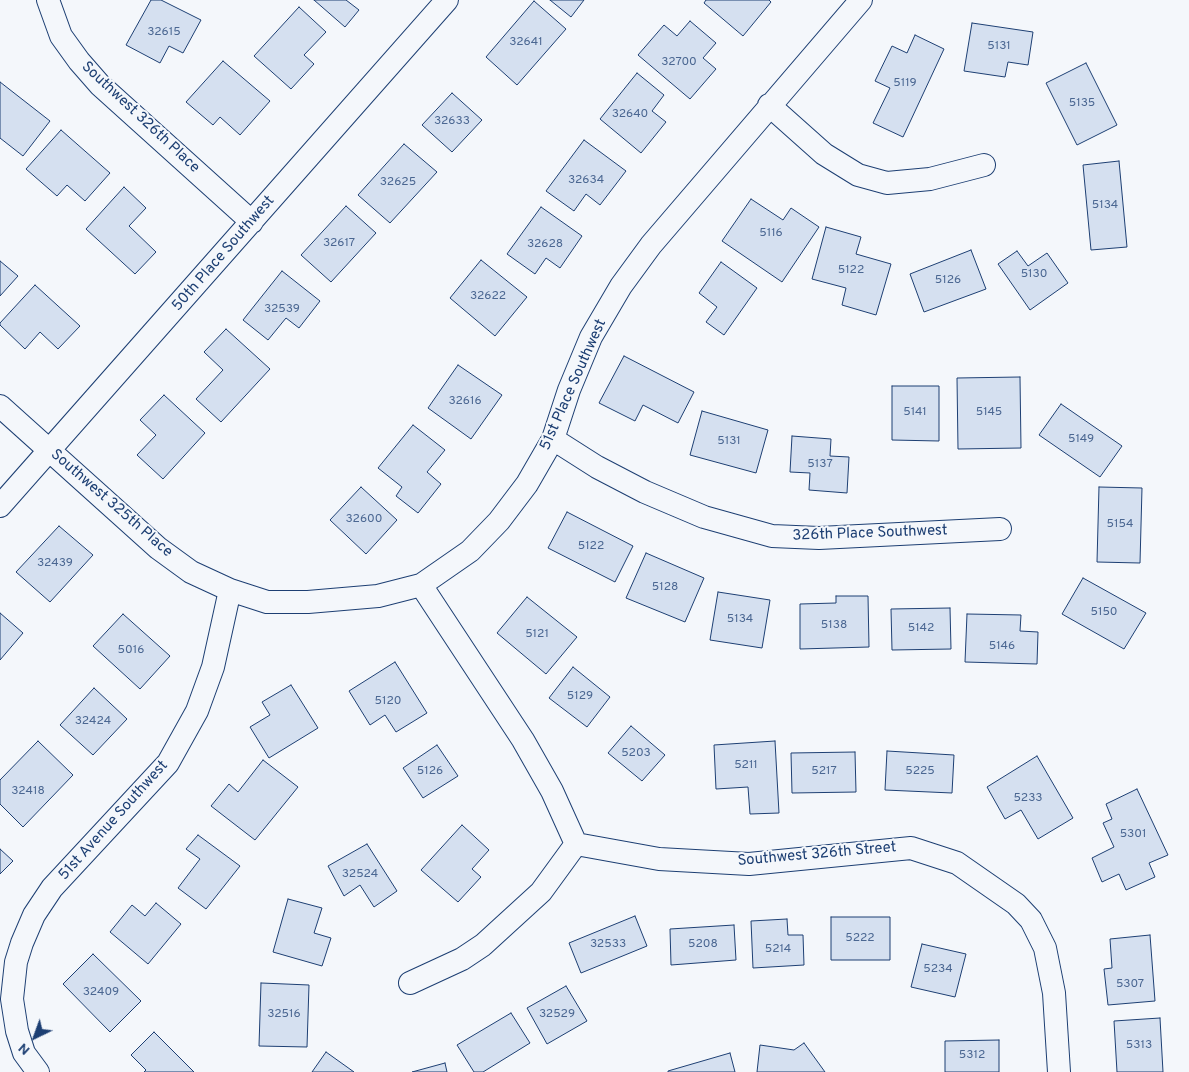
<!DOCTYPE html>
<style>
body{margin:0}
#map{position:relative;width:1189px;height:1072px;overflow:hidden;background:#f4f7fb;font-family:Overpass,sans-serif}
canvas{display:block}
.north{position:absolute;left:10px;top:1012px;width:50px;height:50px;-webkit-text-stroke:4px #f4f7fb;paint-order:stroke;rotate:222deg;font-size:14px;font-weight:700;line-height:20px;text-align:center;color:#1d3f73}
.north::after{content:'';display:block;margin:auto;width:18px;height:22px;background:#1d3f73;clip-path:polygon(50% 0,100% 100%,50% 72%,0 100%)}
</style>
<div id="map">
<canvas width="1189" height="1072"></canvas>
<div class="north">N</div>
</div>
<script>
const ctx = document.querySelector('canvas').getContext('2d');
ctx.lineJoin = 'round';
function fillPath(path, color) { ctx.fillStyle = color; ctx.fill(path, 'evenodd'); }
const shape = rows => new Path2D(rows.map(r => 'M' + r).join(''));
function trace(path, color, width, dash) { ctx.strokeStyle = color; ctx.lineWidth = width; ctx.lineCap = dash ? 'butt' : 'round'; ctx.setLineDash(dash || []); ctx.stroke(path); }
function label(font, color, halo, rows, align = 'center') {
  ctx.font = font + ' Overpass,sans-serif'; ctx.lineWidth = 4; ctx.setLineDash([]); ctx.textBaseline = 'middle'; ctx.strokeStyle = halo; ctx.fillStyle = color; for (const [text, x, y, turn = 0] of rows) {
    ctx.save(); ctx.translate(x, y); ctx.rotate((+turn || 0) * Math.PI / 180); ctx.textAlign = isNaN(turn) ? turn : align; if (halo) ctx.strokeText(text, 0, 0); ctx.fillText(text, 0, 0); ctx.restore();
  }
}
const building = shape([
 [151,0,161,0,201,20,183,53,169,46,160,63,126,45,151,0],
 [314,0,346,0,359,10,345,27,314,0],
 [550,0,584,0,571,17,550,0],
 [706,0,769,0,771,2,743,36,704,3,706,0],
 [534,1,566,29,517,85,486,57,534,1],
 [299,7,326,32,304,55,314,64,291,89,254,56,299,7],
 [690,21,716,43,703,58,716,69,690,99,638,55,664,25,677,36,690,21],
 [972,23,1033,32,1028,65,1008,62,1005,77,964,71,972,23],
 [915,35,944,49,903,137,873,123,890,88,875,81,892,46,907,53,915,35],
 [223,61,270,101,240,135,220,117,213,125,186,102,223,61],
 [1086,63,1117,125,1077,145,1046,83,1086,63],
 [637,73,664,95,652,111,666,122,641,153,600,119,637,73],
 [0,82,50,121,23,156,0,138,0,82],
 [452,93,482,120,452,152,422,125,452,93],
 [61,130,110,173,85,201,67,185,57,196,26,169,61,130],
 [584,140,626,171,600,205,586,194,574,211,546,191,584,140],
 [404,144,437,172,390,223,358,195,404,144],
 [1119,161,1127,247,1091,250,1083,165,1119,161],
 [124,187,146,208,129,226,156,252,135,274,86,229,124,187],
 [751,199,783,220,791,208,819,227,782,282,722,241,751,199],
 [346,206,376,233,331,282,301,255,346,206],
 [541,207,582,236,560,268,546,258,535,274,507,254,541,207],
 [826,227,861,237,856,254,891,264,876,315,842,305,846,288,812,279,826,227],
 [971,250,986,289,924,312,910,274,971,250],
 [1017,251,1028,266,1047,253,1068,283,1030,310,998,264,1017,251],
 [481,260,527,297,495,336,450,298,481,260],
 [0,261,18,276,0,296,0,261],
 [721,262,757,288,724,335,706,322,717,307,699,293,721,262],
 [282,271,320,301,299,328,286,318,268,340,243,320,282,271],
 [35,285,80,326,58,349,40,332,25,349,0,325,0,323,35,285],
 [226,329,270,369,221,422,196,399,223,370,204,352,226,329],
 [624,356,694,392,678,423,643,405,635,421,599,403,624,356],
 [458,365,502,395,471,439,428,408,458,365],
 [1020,377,1021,448,958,449,957,378,1020,377],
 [892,386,939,386,939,441,892,440,892,386],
 [164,395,205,433,163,479,137,455,156,435,140,420,164,395],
 [1061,404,1122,446,1100,477,1039,435,1061,404],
 [702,411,768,430,756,473,690,455,702,411],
 [413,425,445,450,427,472,441,484,418,513,396,496,402,487,378,468,413,425],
 [792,436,831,439,830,456,849,457,847,493,809,490,810,473,790,472,792,436],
 [361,487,397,520,366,554,330,520,361,487],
 [1099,487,1142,488,1140,563,1097,562,1099,487],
 [567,512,633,546,615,582,548,548,567,512],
 [59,526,93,555,50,602,16,572,59,526],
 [646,553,704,578,685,622,626,598,646,553],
 [1083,578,1146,613,1124,649,1062,614,1083,578],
 [718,592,770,600,762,648,710,640,718,592],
 [836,596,868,596,869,647,800,649,800,604,836,603,836,596],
 [527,597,577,637,546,674,497,633,527,597],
 [950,608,951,649,892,650,891,609,950,608],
 [0,613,23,633,0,660,0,613],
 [123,614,170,656,140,689,93,646,123,614],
 [967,614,1021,615,1020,631,1038,632,1037,664,965,662,967,614],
 [395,662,427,713,396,732,385,715,370,725,349,691,395,662],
 [573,667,610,697,587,727,549,698,573,667],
 [291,685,318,728,269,758,250,727,270,715,262,702,291,685],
 [94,688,127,719,93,755,60,725,94,688],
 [631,726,665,755,642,781,608,753,631,726],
 [38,741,73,775,23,827,0,804,0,780,38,741],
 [775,741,779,813,750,814,748,787,716,789,714,745,775,741],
 [437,745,458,776,423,798,403,768,437,745],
 [887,751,954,755,952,793,885,790,887,751],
 [855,752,856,792,792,793,791,753,855,752],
 [1037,756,1073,818,1038,839,1021,810,1005,819,987,787,1037,756],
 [263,760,298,787,255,840,211,806,229,784,238,792,263,760],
 [1137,789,1168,855,1149,863,1155,877,1126,890,1119,874,1102,882,1092,858,1114,847,1103,823,1112,819,1106,804,1137,789],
 [462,825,489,850,472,869,481,877,458,902,421,870,462,825],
 [198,835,240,866,206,909,178,888,200,859,186,849,198,835],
 [367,844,397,891,374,907,360,885,344,896,328,866,367,844],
 [0,849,13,861,0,874,0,849],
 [288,899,322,908,314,933,331,938,322,966,273,952,288,899],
 [156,903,181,924,148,964,110,932,132,905,145,916,156,903],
 [635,916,647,946,581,973,569,943,635,916],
 [831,917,890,917,890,960,831,960,831,917],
 [787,919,788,935,803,935,804,965,753,968,751,921,787,919],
 [734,925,736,960,671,965,670,929,734,925],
 [1150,935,1155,1001,1108,1005,1104,969,1112,968,1110,939,1150,935],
 [922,944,966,954,955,997,911,987,922,944],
 [93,954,141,1001,110,1032,63,984,93,954],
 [261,983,309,985,307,1047,259,1046,261,983],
 [566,986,587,1021,547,1044,527,1008,566,986],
 [511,1013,530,1043,483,1072,474,1072,457,1045,511,1013],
 [1160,1018,1163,1072,1117,1072,1114,1021,1160,1018],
 [154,1032,194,1072,144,1072,146,1070,131,1055,154,1032],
 [999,1040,999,1072,945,1072,945,1041,999,1040],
 [804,1043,825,1072,757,1072,760,1045,794,1050,804,1043],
 [326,1052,354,1072,312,1072,326,1052],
 [730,1053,735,1072,668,1072,668,1071,730,1053],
 [445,1063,447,1072,412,1072,445,1063]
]);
fillPath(building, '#d5e0f0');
trace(building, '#1d3f73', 1);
const street = shape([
 [48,0,61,36,79,61,100,85,252,222],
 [769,105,824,154,858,175,887,183,930,179,984,165],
 [0,406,158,548,191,572,230,590,267,602,308,602,378,596,421,585,470,551,499,521,527,484,553,439,569,390,591,337,621,286,651,245,861,0],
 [553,439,597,467,645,492,704,517,772,536,819,538,1000,529],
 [0,506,447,0],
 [421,585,523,740,552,791,576,844,659,859,749,864,911,848,957,863,1016,904,1031,920,1045,948,1054,993,1059,1072],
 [410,983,462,959,483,945,541,892,576,844],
 [38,1072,24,1053,17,1031,12,999,16,962,22,943,34,915,52,888,168,763,197,711,213,667,230,590]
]);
trace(street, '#1d3f73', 24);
trace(street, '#f4f7fb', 22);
label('12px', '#4b6792', null, [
 ["32615",164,33],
 ["32641",526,43],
 ["5131",999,47],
 ["32700",679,63],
 ["5119",905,84],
 ["5135",1082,104],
 ["32640",630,115],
 ["32633",452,122],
 ["32634",586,181],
 ["32625",398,183],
 ["5134",1105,206],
 ["5116",771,234],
 ["32617",339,244],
 ["32628",545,245],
 ["5122",851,271],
 ["5130",1034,275],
 ["5126",948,281],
 ["32622",488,297],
 ["32539",282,310],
 ["32616",465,402],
 ["5141",915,413],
 ["5145",989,413],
 ["5149",1081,440],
 ["5131",729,442],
 ["5137",820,465],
 ["32600",364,520],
 ["5154",1120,525],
 ["5122",591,547],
 ["32439",55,564],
 ["5128",665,588],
 ["5150",1104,613],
 ["5134",740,620],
 ["5138",834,626],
 ["5142",921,629],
 ["5121",537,635],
 ["5146",1002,647],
 ["5016",131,651],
 ["5129",580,697],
 ["5120",388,702],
 ["32424",93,722],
 ["5203",636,754],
 ["5211",746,766],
 ["5126",430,772],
 ["5217",824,772],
 ["5225",920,772],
 ["32418",28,792],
 ["5233",1028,799],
 ["5301",1133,835],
 ["32524",360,875],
 ["5222",860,939],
 ["32533",608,945],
 ["5208",703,945],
 ["5214",778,950],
 ["5234",938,970],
 ["5307",1130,985],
 ["32409",101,993],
 ["32516",284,1015],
 ["32529",557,1015],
 ["5313",1139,1046],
 ["5312",972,1056]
]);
label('15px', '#1d3f73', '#f4f7fb', [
 ["Southwest 326th Place",140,118,43],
 ["50th Place Southwest",224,254,-49],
 ["51st Place Southwest",574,385,-66],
 ["Southwest 325th Place",111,504,41],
 ["326th Place Southwest",870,534,-2],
 ["51st Avenue Southwest",114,821,-48],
 ["Southwest 326th Street",817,855,-5]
]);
</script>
